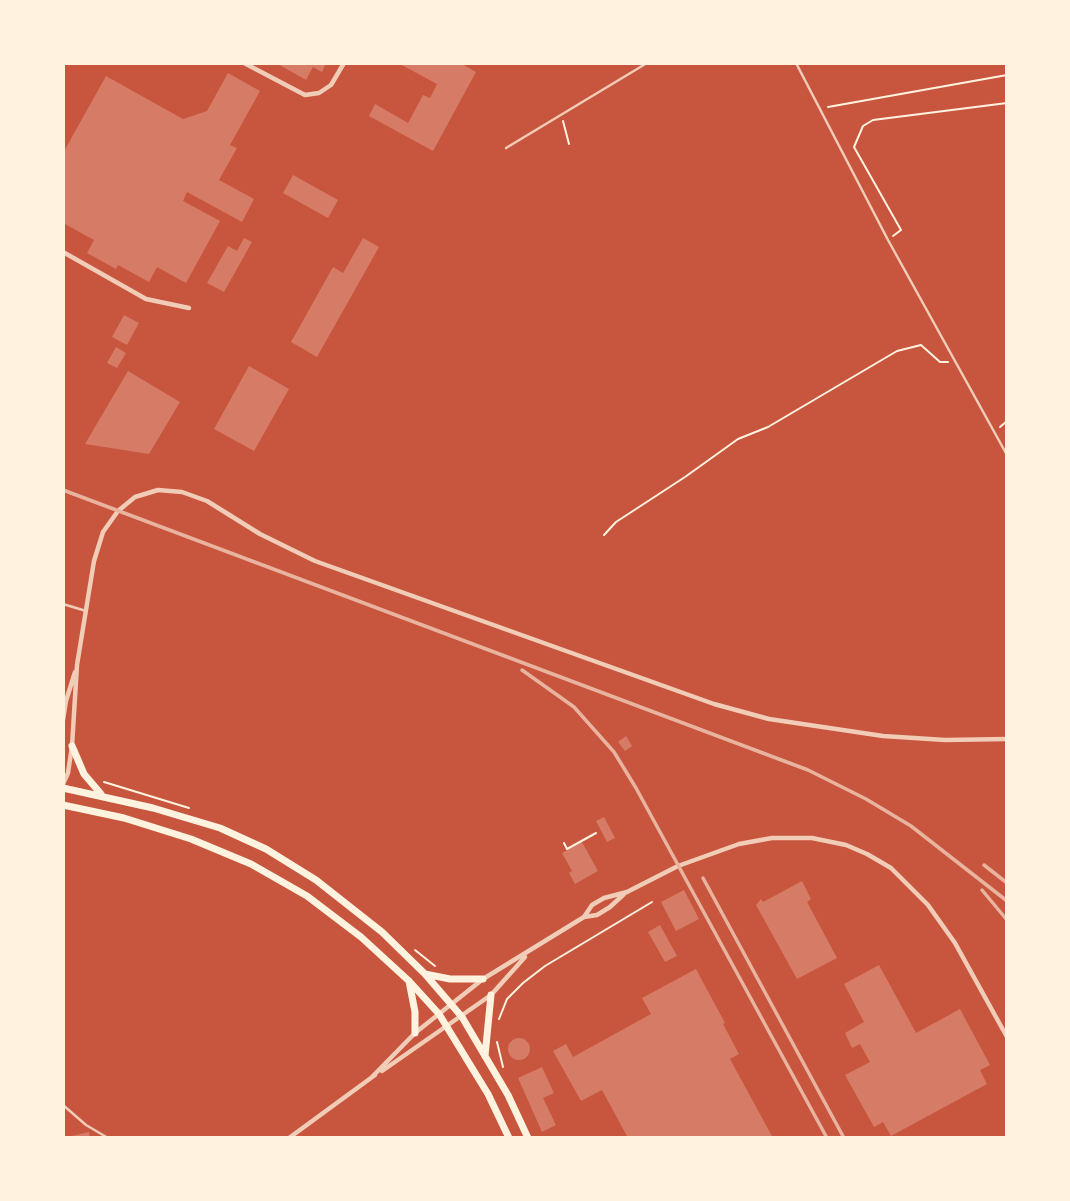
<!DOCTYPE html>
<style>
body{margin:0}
#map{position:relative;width:1070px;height:1201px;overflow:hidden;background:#c8553d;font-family:Quicksand,sans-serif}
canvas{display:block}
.frame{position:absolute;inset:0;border:65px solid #fff3e0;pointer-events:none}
</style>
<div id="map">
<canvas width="1070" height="1201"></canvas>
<div class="frame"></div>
</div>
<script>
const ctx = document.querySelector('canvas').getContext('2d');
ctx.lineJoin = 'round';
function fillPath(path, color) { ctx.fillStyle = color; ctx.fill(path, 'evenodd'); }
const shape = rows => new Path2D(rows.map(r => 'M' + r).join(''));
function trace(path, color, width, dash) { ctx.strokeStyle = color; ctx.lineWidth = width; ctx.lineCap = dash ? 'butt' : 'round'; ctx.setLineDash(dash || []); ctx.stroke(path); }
fillPath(shape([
 [276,63,326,63,322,72,313,67,306,80],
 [398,63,460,63,476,72,433,151,369,116,375,104,408,123,423,95,430,98,437,84],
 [228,73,260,91,230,145,237,148,219,180,254,199,242,222,187,192,183,201,220,221,186,283,157,267,149,282,118,265,116,269,87,253,94,240,63,223,65,216,63,215,63,153,106,76,183,119,207,111],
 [293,175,338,200,328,218,283,193],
 [244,238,252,242,224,292,207,283,228,246,237,251],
 [363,238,379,247,317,357,291,342,333,267,343,273],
 [124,315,139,323,127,345,112,337],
 [116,347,126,353,117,368,107,363],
 [249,366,289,389,254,451,214,429],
 [128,371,180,402,149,454,85,444],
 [626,736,632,746,625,751,618,742],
 [604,817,615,838,607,842,596,821],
 [582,842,598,871,575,884,569,873,572,871,562,853],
 [802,881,811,899,807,902,837,958,797,979,756,905,761,899,763,902],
 [684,890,699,919,676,931,661,902],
 [660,925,677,956,665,962,648,932],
 [879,965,916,1033,960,1009,990,1065,980,1070,987,1084,891,1136,883,1122,874,1127,845,1075,870,1062,860,1044,852,1048,845,1033,864,1022,844,984],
 [696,969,725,1023,723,1024,739,1054,730,1059,773,1138,628,1138,602,1090,581,1101,553,1051,566,1044,573,1057,651,1014,642,998],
 '508 1049a11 11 0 1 1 22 0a11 11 0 1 1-22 0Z',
 [542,1067,554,1093,543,1098,556,1125,542,1132,518,1078],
 [89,1132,90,1138,68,1138,67,1137]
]), '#d67c66');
trace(shape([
 [828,107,1007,75],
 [563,121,569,144],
 [893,236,901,230,854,147,863,126,873,120,1007,103],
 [1000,427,1007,421],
 [604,535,616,522,685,477,738,439,768,427,897,351,921,345,940,362,948,362],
 [104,782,189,808],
 [564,843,567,849,596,833],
 [415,950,435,966],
 [499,1019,507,999,523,983,545,966,652,902],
 [497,1042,503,1067]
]), '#fff3e0', 2);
trace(shape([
 [796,63,888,240,1007,455],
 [506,148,647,63],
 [63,604,86,611],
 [63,1105,86,1125,108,1138]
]), '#f1ccb7', 2.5);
trace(shape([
 [244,63,305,95,319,93,331,85,344,63],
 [63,252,146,299,189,308],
 [63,720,66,701,75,672],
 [63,784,68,773,72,746,77,665,94,561,103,532,118,511,135,497,158,490,182,492,207,501,260,534,315,561,714,704,769,719,883,736,945,740,1007,739],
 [584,917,592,905,604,898,627,892,678,866,739,844,772,838,812,838,846,845,867,854,891,868,928,905,955,943,1007,1037],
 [382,1071,491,995,525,957],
 [372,1077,415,1033,483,979,584,917,597,915,610,907,624,894],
 [289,1138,375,1075]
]), '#f1ccb7', 4.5);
trace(shape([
 [72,746,84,774,101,794],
 [63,788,153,808,220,828,266,849,316,880,382,932,425,974,462,1017,508,1095,528,1138],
 [63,805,124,818,191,839,251,864,307,896,361,937,409,981,439,1014,488,1094,509,1138],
 [425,974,450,979,483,979],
 [409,981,415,1012,415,1033],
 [485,1056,491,995]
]), '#fff3e0', 7);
trace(shape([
 [63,490,808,770,866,799,911,826,1007,901],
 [522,670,574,707,614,752,636,788,827,1138],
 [984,865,1007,883],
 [703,878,844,1138],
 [982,890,1007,920]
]), '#e9b49f', 3.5);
</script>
